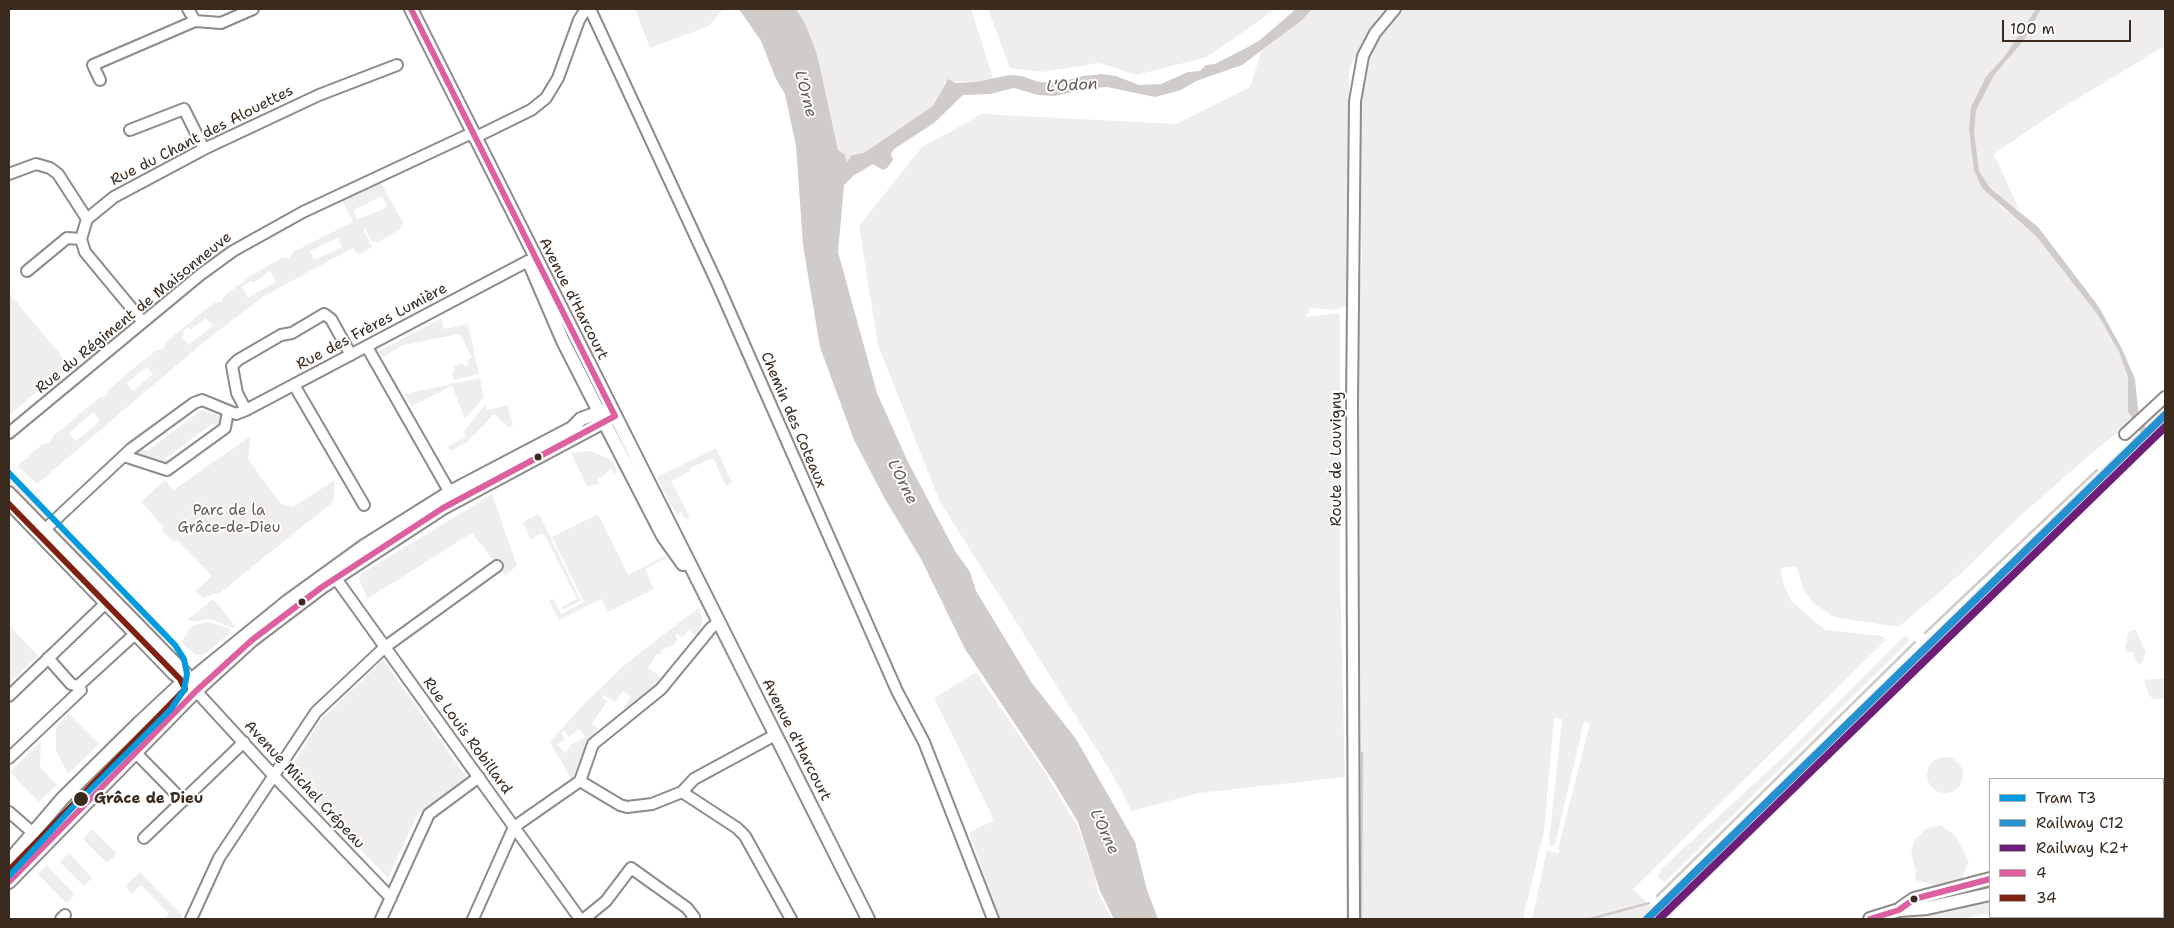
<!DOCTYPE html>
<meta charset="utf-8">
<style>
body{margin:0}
#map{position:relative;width:2174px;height:928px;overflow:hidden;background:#fff;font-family:"Shantell Sans",sans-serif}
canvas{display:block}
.frame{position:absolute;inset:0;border:10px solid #3b2a1e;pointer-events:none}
.legend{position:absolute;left:1989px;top:778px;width:175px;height:140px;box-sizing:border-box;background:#fff;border:1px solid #b1aaa5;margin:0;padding:6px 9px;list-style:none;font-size:15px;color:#3b2a1e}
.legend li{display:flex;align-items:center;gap:10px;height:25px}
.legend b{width:25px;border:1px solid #b1aaa5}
.scale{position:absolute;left:2002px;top:20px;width:129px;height:22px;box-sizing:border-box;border:2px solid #3b2a1e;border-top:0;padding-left:6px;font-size:15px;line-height:18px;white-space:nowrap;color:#3b2a1e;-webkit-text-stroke:4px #fff;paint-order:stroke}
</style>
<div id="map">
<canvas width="2174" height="928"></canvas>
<div class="frame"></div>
<ul class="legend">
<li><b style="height:6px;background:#009adf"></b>Tram T3</li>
<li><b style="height:6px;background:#2691d0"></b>Railway C12</li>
<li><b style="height:6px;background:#6e1e78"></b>Railway K2+</li>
<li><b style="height:6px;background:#dc5f9f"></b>4</li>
<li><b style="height:6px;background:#7f2110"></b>34</li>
</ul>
<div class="scale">100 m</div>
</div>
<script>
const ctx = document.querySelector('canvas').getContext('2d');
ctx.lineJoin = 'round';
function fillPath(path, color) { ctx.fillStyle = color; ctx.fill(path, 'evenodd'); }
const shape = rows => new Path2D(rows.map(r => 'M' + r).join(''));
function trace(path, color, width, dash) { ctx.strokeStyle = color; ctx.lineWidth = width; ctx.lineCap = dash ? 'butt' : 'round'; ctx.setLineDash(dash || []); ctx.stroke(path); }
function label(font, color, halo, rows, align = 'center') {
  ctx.font = font + ' "Shantell Sans",sans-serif'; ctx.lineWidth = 4; ctx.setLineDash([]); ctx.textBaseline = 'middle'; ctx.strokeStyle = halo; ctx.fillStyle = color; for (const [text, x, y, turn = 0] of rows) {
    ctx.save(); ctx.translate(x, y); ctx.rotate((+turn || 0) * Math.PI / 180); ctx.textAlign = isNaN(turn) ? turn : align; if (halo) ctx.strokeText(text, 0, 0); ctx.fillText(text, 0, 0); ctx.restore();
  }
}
fillPath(shape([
 [635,9,723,9,709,26,650,48],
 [796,9,971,9,993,78,975,82,945,81,938,100,933,106,864,154,853,154,847,163,846,157,838,150,817,54,805,23],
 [988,9,1276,9,1207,57,1137,75,1099,63,1042,72,1010,68],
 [1312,9,1390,9,1364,38,1349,70,1347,305,1337,310,1310,308,1306,317,1339,313,1340,322,1340,580,1345,777,1199,793,1132,811,1111,772,940,502,878,345,859,226,922,147,982,114,1176,124,1250,87,1261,52],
 [1403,9,2165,9,2165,46,2057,111,1994,154,2019,209,1998,204,2037,237,2061,266,2098,315,2119,352,2128,377,2128,412,2132,422,2093,452,2020,516,1957,577,1899,627,1834,617,1814,603,1804,590,1796,566,1781,568,1783,583,1792,602,1825,630,1883,636,1886,640,1633,889,1652,908,2144,427,2141,423,2165,401,2165,431,1667,919,1532,919,1547,850,1558,854,1560,850,1558,849,1590,723,1584,722,1556,840,1554,845,1550,847,1549,842,1562,719,1554,718,1544,831,1523,919,1358,919,1360,707,1358,313,1362,255,1357,143,1359,84,1369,58,1379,39],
 [381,183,405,226,403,224,400,226,401,229,377,243,375,241,372,242,365,228,363,229,372,247,358,255,353,248,264,296,205,341,37,484,17,466,43,444,50,443,53,436,100,397,107,396,109,389,156,350,163,349,166,342,190,322,214,303,222,302,224,296,252,275,282,258,289,258,293,252,353,222,342,201],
 [382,196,387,205,384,209,357,219,354,212,357,208],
 [338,238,342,247,314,260,310,251],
 [270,271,276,282,248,298,242,287,251,281,253,283],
 [206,318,213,326,188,345,182,337,185,334,182,332,188,327,190,330],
 [147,367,153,374,133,391,126,383],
 [93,412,100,421,76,441,69,433],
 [9,293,69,365,9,415],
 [442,318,444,329,468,324,479,374,454,380,452,372,455,370,454,367,462,363,464,366,469,365,467,360,472,358,460,334,403,345,383,357,379,351],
 [480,378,484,397,465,419,452,386,412,406,404,394],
 [486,404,487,410,508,405,513,426,508,427,494,414,466,443,450,451,448,446,466,437,464,431],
 [202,410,223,417,220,426,212,424,166,458,169,462,165,465,132,455,141,449,148,450],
 [251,436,248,459,281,504,293,507,335,480,333,502,221,592,203,598,196,591,212,576,177,540,174,543,161,530,164,527,141,502,165,480,173,490],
 [716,448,732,482,726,486,713,458,690,468,690,471,671,481,690,518,685,519,681,512,677,515,657,477],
 [592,451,613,461,617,471,615,474,611,469,597,480,599,484,587,486,571,453],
 [9,469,51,513,46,519,9,482],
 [492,494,517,566,505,575,472,533,367,599,359,579,361,574],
 [539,514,581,601,562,610,561,607,577,599,544,534,539,534,531,540,523,522],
 [596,515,598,515,628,575,667,555,668,557,645,569,654,589,608,612,601,599,559,620,549,601,553,599,561,614,584,602,552,537],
 [64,528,113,577,107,583,59,533],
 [133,597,168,633,161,639,127,603],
 [213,599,236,627,232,628,216,621,207,619,194,622,188,619],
 [698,608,703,619,700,631,697,636,688,630,683,638,677,634,675,637,678,639,672,647,670,646,668,649,665,647,659,655,657,654,648,668,661,677,652,690,628,712,623,708,631,697,623,691,615,702,604,695,602,698,607,701,592,724,598,728,584,753,572,780,550,742,585,703,628,662],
 [579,729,586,737,570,745,571,747,564,753,557,744,565,739,561,733,565,731,569,737],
 [206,622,227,627,230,629,229,634,205,654,196,655,181,642,192,626],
 [9,625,38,656,9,684],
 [2135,629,2146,652,2142,662,2138,664,2132,651,2127,653,2125,646,2129,632],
 [1906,635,1910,640,1665,882,1658,878,1661,869,1793,748],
 [383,660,467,778,417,815,388,878,287,774,320,721],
 [976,672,1044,771,1079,829,1094,873,1098,893,1112,919,1000,919,969,833,994,820,934,698],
 [2165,678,2165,698,2154,700,2149,695,2144,680],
 [69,714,99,744,68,774,56,751,56,727],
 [41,741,40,767,57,785,39,802,10,772],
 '1927 775a18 18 0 1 1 36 0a18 18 0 1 1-36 0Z',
 [1941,825,1956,836,1969,862,1962,878,1936,885,1915,880,1916,871,1911,852,1915,839,1927,828],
 [92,829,117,854,107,863,83,839],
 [69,853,92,878,84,886,60,862],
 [47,865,75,895,66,903,38,874],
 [140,872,182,915,180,919,164,919,169,914,141,885,131,894,126,885],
 [2163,890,2165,890,2165,919,2043,919,2043,917,2163,917],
 [1990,898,1990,913,1987,914,1960,919,1896,919]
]), '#efeeed');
fillPath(shape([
 [739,9,796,9,805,23,817,54,838,150,845,155,847,162,852,155,864,153,933,106,948,79,956,83,975,82,1010,75,1022,76,1039,82,1058,83,1083,76,1102,74,1116,76,1139,85,1161,84,1188,72,1200,71,1206,65,1215,64,1248,47,1260,40,1296,9,1312,9,1302,20,1242,65,1196,81,1181,90,1155,97,1107,87,1092,88,1055,96,1038,95,1014,88,990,94,963,95,934,123,894,149,891,154,893,160,887,168,883,170,873,164,853,176,844,185,838,252,877,393,907,460,955,551,970,572,976,591,1032,683,1076,739,1135,842,1147,890,1158,919,1114,919,1100,891,1078,822,1055,784,965,649,921,559,885,499,854,440,820,347,803,245,796,146,785,94,776,79,761,41],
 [2036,9,2041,9,2024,40,1994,75,1976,110,1974,132,1979,171,1990,188,2038,227,2099,307,2122,349,2135,379,2139,418,2146,428,2141,433,2128,412,2128,377,2119,352,2098,315,2037,237,1982,188,1974,170,1969,129,1971,107,1986,77,2005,56]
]), '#d0ccca');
trace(shape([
 [1925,633,2097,470],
 [1348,790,1348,919],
 [1657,896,1915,642],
 [2056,917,2056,919],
 [1361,919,1362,753],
 [1590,919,1649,903]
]), '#d0ccca', 2.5);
const minor = shape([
 [590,9,718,285,897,691,924,742,993,919],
 [195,21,221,23,253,9],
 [100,80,93,65,195,21,188,9],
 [130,130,184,109,204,149],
 [474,138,531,110,546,98,558,78,579,20,586,9],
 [9,174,36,164,50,168,58,174,87,219],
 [27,271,67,238,81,239],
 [143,322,85,252,81,239,87,219,114,197,204,149,319,95,397,65],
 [367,347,453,498],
 [294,385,364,505],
 [246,410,237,393,232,366,238,360,281,335,292,333,324,314,331,319,351,355],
 [9,433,200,275,233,251,303,212,472,133],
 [2125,434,2165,397],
 [124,456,167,470,225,428,228,411],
 [9,492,187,674,194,685],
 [9,504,173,674,196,691,274,776,391,898],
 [39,535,131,449,194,403,202,400,236,414,246,410,528,261],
 [332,573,580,919],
 [48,658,71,684,78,686,135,634],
 [9,696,109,600],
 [136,753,183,801],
 [9,758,81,690],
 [580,781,620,805,627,807,652,804,682,792,737,828,745,836,791,919],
 [682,792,694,779,775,735],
 [9,812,32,832],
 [144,838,244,742],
 [61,919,65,915],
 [191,919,219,858,316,712,385,647,497,566],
 [381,919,429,814,479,777],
 [473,919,514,827,580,781,593,744,661,689,711,628,718,622],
 [584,919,606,901,631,868,687,908,694,917,692,919],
 [1354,919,1352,403,1355,101,1363,56,1375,33,1395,9]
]);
const major = shape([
 [411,9,868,919],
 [529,262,563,341,613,439,663,536,683,564],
 [2163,858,2165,857],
 [9,861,63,798,139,723,184,681,191,680,288,601,364,546,450,492,572,428,581,419,611,408],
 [9,882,196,691,252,640,322,587,443,508,615,416],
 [1901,908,1914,899,1990,879],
 [1870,919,1899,910,1927,908,1990,894],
 [2006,919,2009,918]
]);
trace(minor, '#8e8b88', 14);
trace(major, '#8e8b88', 16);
trace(minor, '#fff', 10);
trace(major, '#fff', 12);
trace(shape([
 [9,882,196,691,252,640,322,587,443,508,615,416,411,9],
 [1870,919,1899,910,1914,899,1990,879]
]), '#dc5f9f', 6);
trace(shape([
 [9,504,180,679,185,689,9,870]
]), '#7f2110', 6);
trace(shape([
 [1647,919,2165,415]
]), '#2691d0', 8);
trace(shape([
 [1659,919,2165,427]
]), '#6e1e78', 8);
trace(shape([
 [9,473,175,645,184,659,187,674,184,690,171,709,73,807,9,876]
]), '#009adf', 6);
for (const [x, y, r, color] of [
 [538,457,4.5,"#3b2a1e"],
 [302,602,4.5,"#3b2a1e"],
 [81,799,8,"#3b2a1e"],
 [1914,899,4.5,"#3b2a1e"]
]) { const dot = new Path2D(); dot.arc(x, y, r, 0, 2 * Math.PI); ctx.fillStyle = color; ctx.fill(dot); trace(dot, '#fff', 2); }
label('15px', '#3b2a1e', '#fff', [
 ["Rue du Chant des Alouettes",202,136,-27],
 ["Avenue d'Harcourt",573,299,63],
 ["Rue du Régiment de Maisonneuve",134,313,-39],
 ["Rue des Frères Lumière",372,327,-28],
 ["Chemin des Coteaux",793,420,67],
 ["Route de Louvigny",1337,459,-90],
 ["Rue Louis Robillard",467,736,54],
 ["Avenue d'Harcourt",796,740,63],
 ["Avenue Michel Crépeau",304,785,47]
]);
label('15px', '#65584e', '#fff', [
 ["Parc de la",229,511],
 ["Grâce-de-Dieu",229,528]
]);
label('bold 15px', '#3b2a1e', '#fff', [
 ["Grâce de Dieu",94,799]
], 'left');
label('italic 16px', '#685b52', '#fff', [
 ["L'Odon",1072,86,-3],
 ["L'Orne",805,94,75],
 ["L'Orne",902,482,63],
 ["L'Orne",1104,832,65]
]);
</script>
